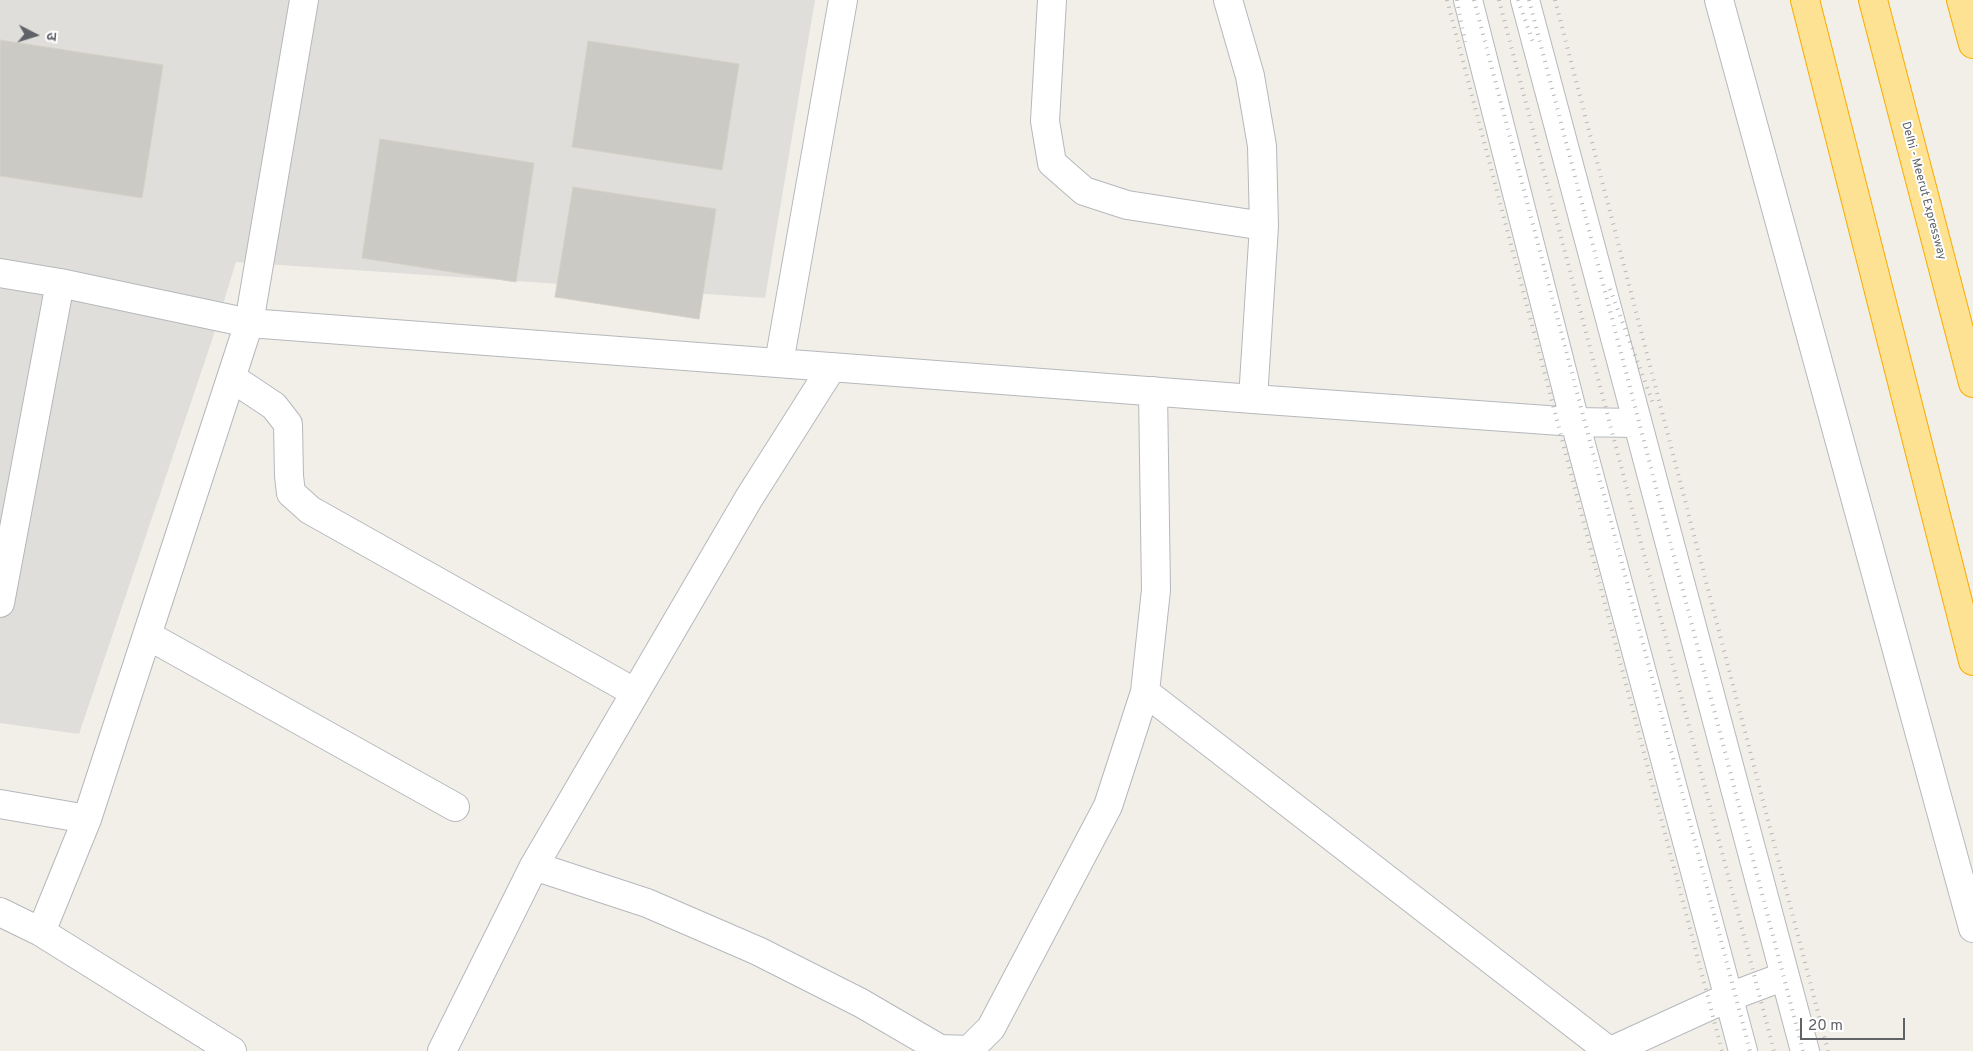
<!DOCTYPE html>
<meta charset="utf-8">
<style>
body{margin:0}
#map{position:relative;width:1973px;height:1051px;overflow:hidden;background:#f1efe8;font-family:Overpass,"Noto Sans Devanagari",sans-serif}
canvas{display:block}
.north{position:absolute;left:10px;top:10px;width:50px;height:50px;-webkit-text-stroke:4px #fff;paint-order:stroke;rotate:95deg;font-size:14px;font-weight:700;line-height:20px;text-align:center;color:#5f6368}
.north::after{content:'';display:block;margin:auto;width:18px;height:22px;background:#5f6368;clip-path:polygon(50% 0,100% 100%,50% 72%,0 100%)}
.scale{position:absolute;left:1800px;top:1018px;width:105px;height:22px;box-sizing:border-box;border:2px solid #5f6368;border-top:0;padding-left:6px;font-size:15px;line-height:18px;white-space:nowrap;color:#5f6368;-webkit-text-stroke:4px #fff;paint-order:stroke}
</style>
<div id="map">
<canvas width="1973" height="1051"></canvas>
<div class="north">उ</div>
<div class="scale">20 m</div>
</div>
<script>
const ctx = document.querySelector('canvas').getContext('2d');
ctx.lineJoin = 'round';
function fillPath(path, color) { ctx.fillStyle = color; ctx.fill(path, 'evenodd'); }
const shape = rows => new Path2D(rows.map(r => 'M' + r).join(''));
function trace(path, color, width, dash) { ctx.strokeStyle = color; ctx.lineWidth = width; ctx.lineCap = dash ? 'butt' : 'round'; ctx.setLineDash(dash || []); ctx.stroke(path); }
function label(font, color, halo, rows, align = 'center') {
  ctx.font = font + ' Overpass,sans-serif'; ctx.lineWidth = 4; ctx.setLineDash([]); ctx.textBaseline = 'middle'; ctx.strokeStyle = halo; ctx.fillStyle = color; for (const [text, x, y, turn = 0] of rows) {
    ctx.save(); ctx.translate(x, y); ctx.rotate((+turn || 0) * Math.PI / 180); ctx.textAlign = isNaN(turn) ? turn : align; if (halo) ctx.strokeText(text, 0, 0); ctx.fillText(text, 0, 0); ctx.restore();
  }
}
fillPath(shape([
 [0,0,815,0,765,298,236,262,211,343,79,734,0,723]
]), '#e0deda');
const building = shape([
 [0,40,163,65,142,198,0,176,0,40],
 [588,41,739,64,722,170,572,147,588,41],
 [380,139,534,163,516,282,362,258,380,139],
 [573,187,716,209,699,319,555,297,573,187]
]);
fillPath(building, '#cccac5');
trace(building, '#d6d1c6', 1);
const minor = shape([
 [1052,0,1045,121,1052,163,1084,191,1127,205,1264,226],
 [1228,0,1250,76,1262,146,1264,226,1253,399],
 [1468,0,1575,422,1743,1051],
 [1525,0,1805,1051],
 [1719,0,1973,928],
 [0,273,60,283,249,323,1253,399,1575,422,1637,423],
 [779,363,843,0],
 [232,378,274,406,288,424,289,476,291,493,310,510,634,692],
 [0,603,60,283],
 [147,635,455,807],
 [1145,692,1609,1051],
 [0,804,87,819],
 [534,866,647,903,758,951,861,1003,940,1049,969,1050,991,1028,1108,806,1145,692,1156,590,1153,391],
 [0,912,41,932,87,819,249,323,304,0],
 [41,932,232,1051],
 [442,1051,534,866,749,498,832,367],
 [1611,1051,1729,997,1785,976]
]);
const highway = shape([
 [1805,0,1973,661],
 [1873,0,1973,383],
 [1961,0,1973,44]
]);
trace(minor, '#b5b8bc', 30);
trace(highway, '#f9ab00', 30);
trace(minor, '#fff', 28);
trace(highway, '#fde293', 28);
trace(shape([
 [1447,0,1722,1051],
 [1457,0,1465,42],
 [1474,0,1750,1051],
 [1499,0,1774,1051],
 [1518,0,1533,42],
 [1529,0,1803,1051],
 [1555,0,1828,1051],
 [1610,289,1653,403]
]), '#b6b7b8', 4, [1, 6]);
label('12px', '#5f6368', '#fff', [
 ["Delhi - Meerut Expressway",1923,191,75]
]);
</script>
